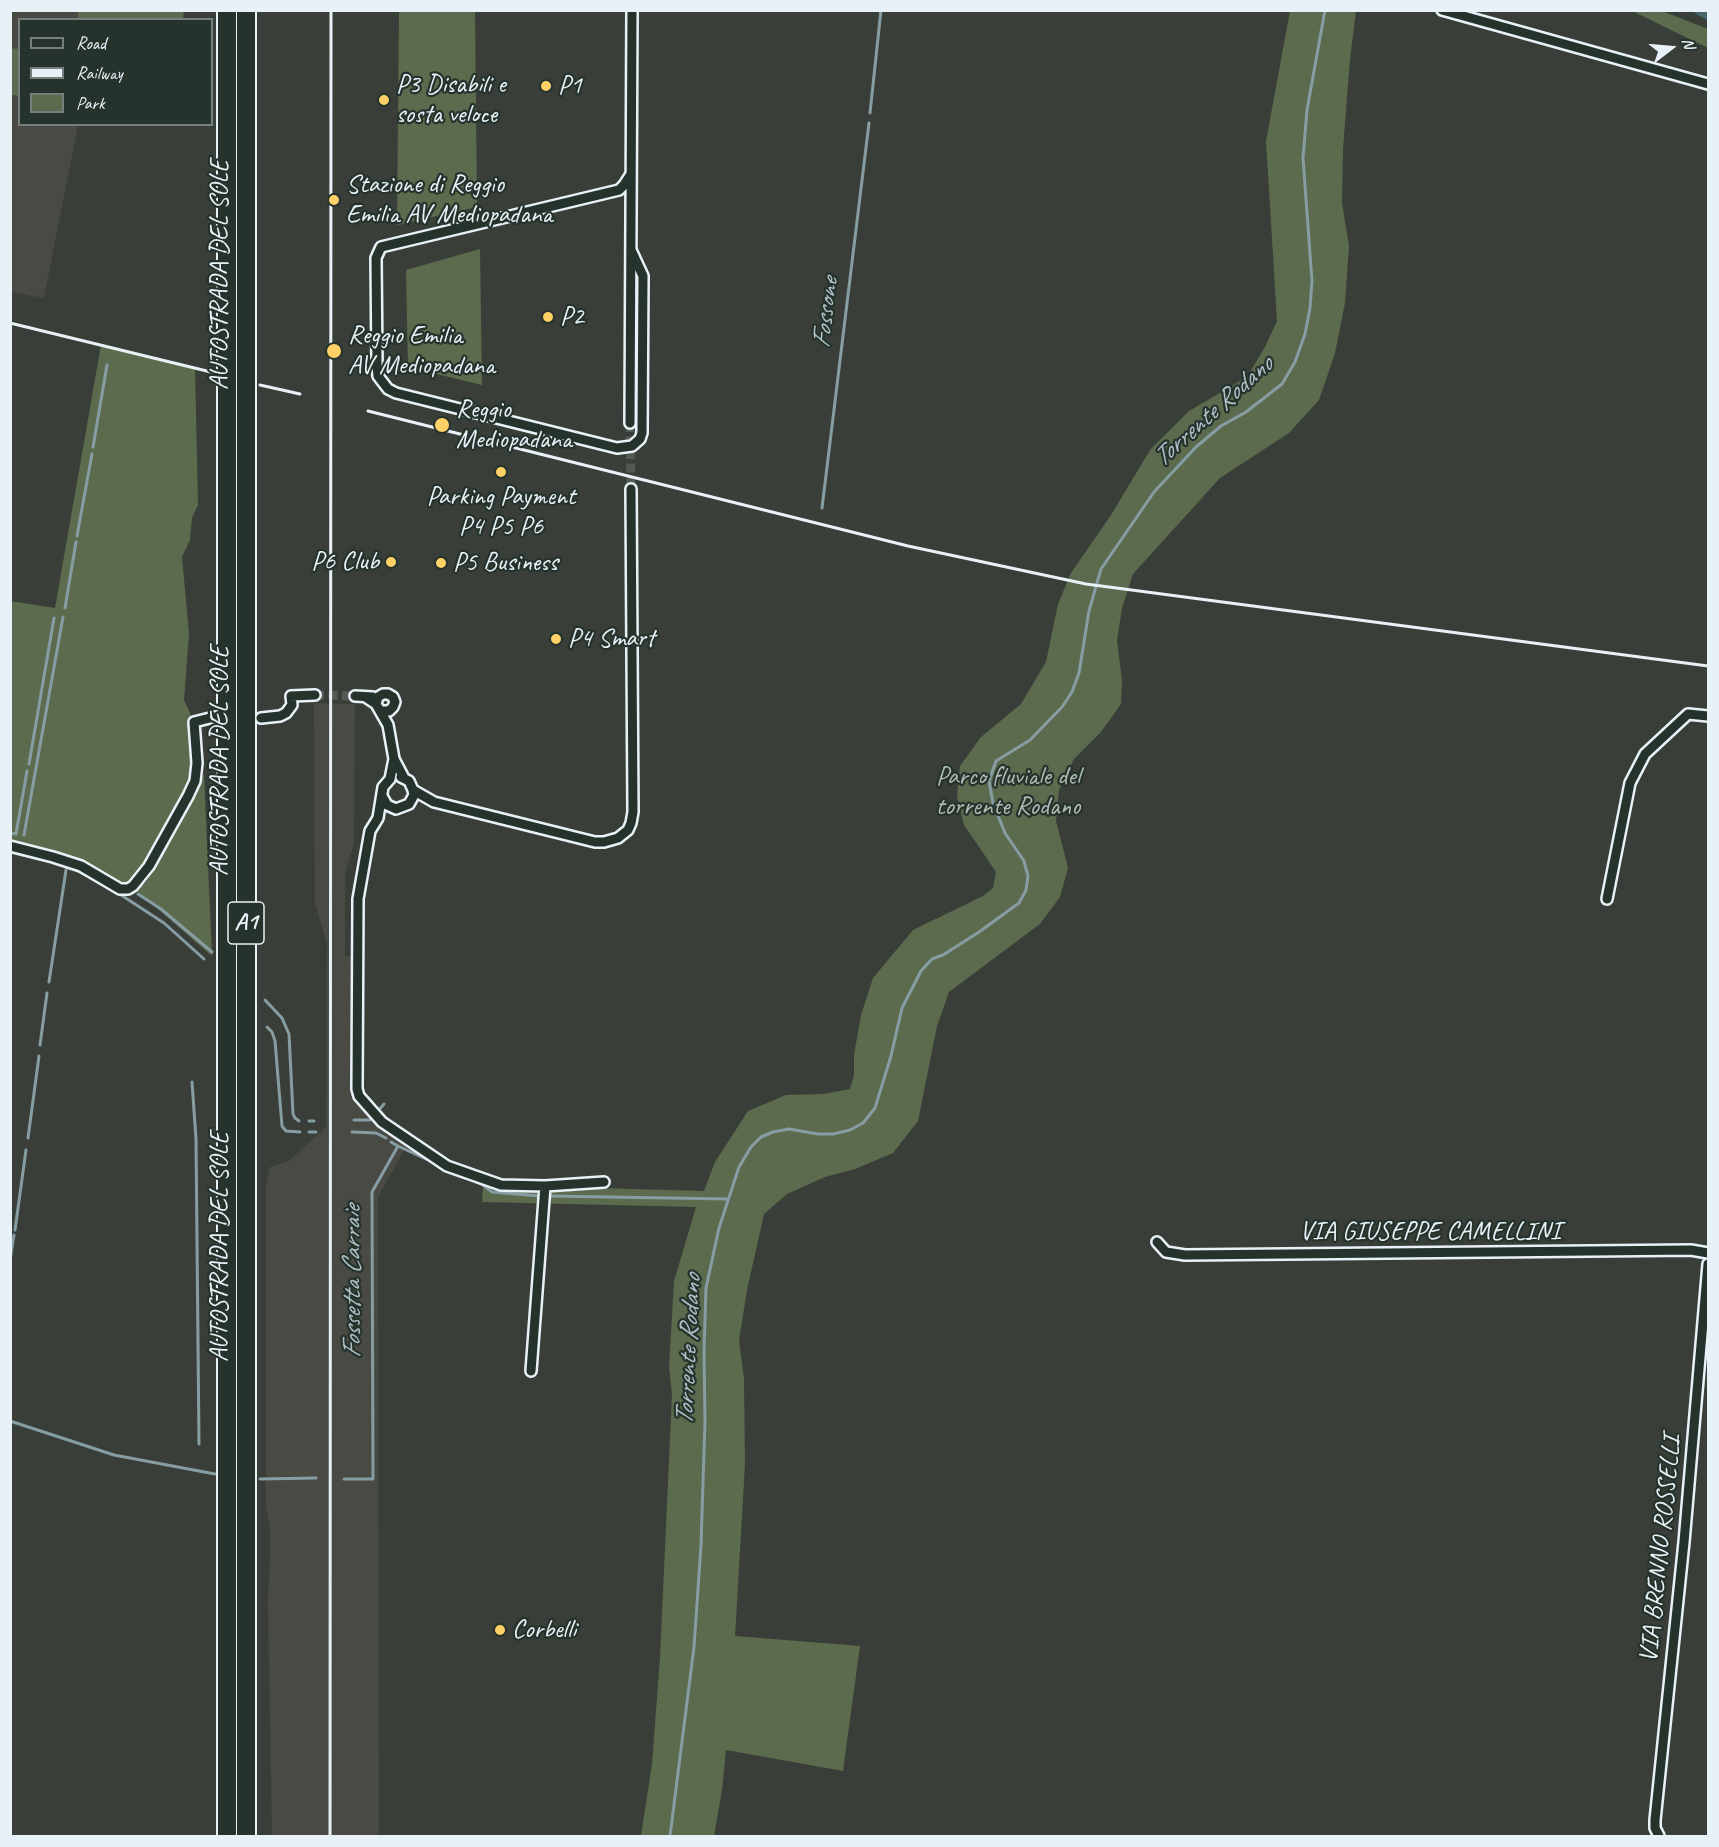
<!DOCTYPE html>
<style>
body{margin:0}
#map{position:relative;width:1719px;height:1847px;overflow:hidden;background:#393f38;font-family:Caveat,sans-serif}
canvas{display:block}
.frame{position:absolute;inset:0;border:12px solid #e8f1f8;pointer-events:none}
.legend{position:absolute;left:18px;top:18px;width:195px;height:108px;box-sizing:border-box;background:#26332d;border:2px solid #747f7e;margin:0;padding:8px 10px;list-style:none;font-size:18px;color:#e8f1f8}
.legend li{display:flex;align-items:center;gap:12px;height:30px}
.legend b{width:30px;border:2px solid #747f7e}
.north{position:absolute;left:1641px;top:18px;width:60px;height:60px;-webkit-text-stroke:4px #26332d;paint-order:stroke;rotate:74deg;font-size:16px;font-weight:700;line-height:24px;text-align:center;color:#e8f1f8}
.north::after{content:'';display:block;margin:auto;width:21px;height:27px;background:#e8f1f8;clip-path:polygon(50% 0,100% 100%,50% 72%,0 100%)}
</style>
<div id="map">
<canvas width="1719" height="1847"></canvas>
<div class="frame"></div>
<ul class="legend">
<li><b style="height:8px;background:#26332d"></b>Road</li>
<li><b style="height:8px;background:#e8f1f8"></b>Railway</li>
<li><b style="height:16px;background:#5c6b4d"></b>Park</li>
</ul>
<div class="north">N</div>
</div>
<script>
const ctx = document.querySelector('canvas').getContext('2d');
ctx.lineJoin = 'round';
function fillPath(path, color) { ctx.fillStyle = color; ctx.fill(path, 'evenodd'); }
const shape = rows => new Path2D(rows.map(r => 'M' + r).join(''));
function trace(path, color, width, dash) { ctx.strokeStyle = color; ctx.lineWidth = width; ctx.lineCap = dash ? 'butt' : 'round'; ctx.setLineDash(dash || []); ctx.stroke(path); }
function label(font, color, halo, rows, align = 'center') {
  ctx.font = font + ' Caveat,sans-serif'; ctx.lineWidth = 4.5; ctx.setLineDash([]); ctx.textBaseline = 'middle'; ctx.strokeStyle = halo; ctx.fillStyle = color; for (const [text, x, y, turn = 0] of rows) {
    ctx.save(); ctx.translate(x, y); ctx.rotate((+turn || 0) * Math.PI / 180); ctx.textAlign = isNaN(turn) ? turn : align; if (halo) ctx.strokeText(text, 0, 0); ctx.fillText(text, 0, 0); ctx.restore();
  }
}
fillPath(shape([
 [10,11,11,10,78,11,78,19,20,20,19,49,11,48],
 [10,95,19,96,20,124,78,125,44,298,11,292],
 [314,703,355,704,354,843,345,874,345,956,361,956,361,1087,363,1094,367,1101,412,1136,378,1197,379,1836,272,1836,268,1601,270,1559,270,1527,266,1507,266,1186,270,1167,289,1161,326,1127,327,944,315,903]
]), '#494a44');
fillPath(shape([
 [78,11,78,10,184,11,183,19,78,19],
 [399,11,475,11,477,207,397,225],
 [1290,11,1356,11,1350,59,1343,149,1342,203,1349,246,1345,303,1335,353,1319,400,1289,433,1220,478,1133,574,1122,608,1117,640,1122,681,1121,704,1101,732,1074,759,1059,790,1056,821,1068,868,1060,897,1040,924,949,992,937,1026,918,1121,893,1153,855,1169,825,1177,787,1194,764,1214,747,1290,739,1340,744,1379,745,1464,735,1636,860,1646,843,1771,726,1750,722,1790,714,1836,641,1836,652,1764,660,1657,672,1395,669,1367,674,1281,696,1207,482,1202,483,1188,487,1182,547,1190,596,1188,704,1191,715,1162,748,1111,786,1095,824,1094,850,1089,854,1075,854,1055,861,1015,873,978,913,930,983,896,993,888,996,872,964,825,957,796,960,766,981,737,1021,704,1046,662,1058,604,1071,573,1111,515,1150,450,1189,411,1247,377,1265,347,1277,321,1266,141],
 [1632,11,1662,11,1708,29,1708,48],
 [10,48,19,49,19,96,11,95],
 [480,249,482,385,408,367,406,270],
 [101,345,195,368,198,505,192,518,190,540,182,557,189,634,184,700,194,722,196,773,166,835,128,889,96,875,11,846,10,601,55,608],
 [204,774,212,956,136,890,146,882,156,867]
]), '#5c6b4d');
trace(shape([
 [870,113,881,10],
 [93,447,107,365],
 [822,508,869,123],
 [77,536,92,454],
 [65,608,76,542],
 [29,764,54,618],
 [10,833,16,834,27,771],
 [24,835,63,617],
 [22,844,75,860],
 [10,852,57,863],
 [74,869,104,885],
 [97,870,123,885],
 [118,893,164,923,204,959],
 [138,894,161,909,212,952],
 [49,982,66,870],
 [265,1000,282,1018,289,1034,293,1114,295,1118,299,1121],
 [267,1027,272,1032,275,1041,282,1126,286,1131,300,1132],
 [40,1045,47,993],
 [192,1082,196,1139,199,1444],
 [377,1112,384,1104],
 [354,1120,370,1120,373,1117],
 [309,1121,314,1121],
 [309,1132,316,1132],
 [352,1132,376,1133,386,1138],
 [28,1138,39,1056],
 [391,1142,398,1146],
 [466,1177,483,1185,492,1192,540,1196],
 [549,1196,728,1199],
 [15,1230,26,1150],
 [10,1260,14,1235],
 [10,1421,114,1455,215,1474],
 [260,1479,316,1478],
 [344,1479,373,1479,372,1192,398,1146,441,1166],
 [670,1836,694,1647,701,1545,705,1421,704,1352,706,1288,719,1228,739,1167,751,1147,761,1137,773,1132,789,1129,818,1134,833,1134,850,1130,863,1123,875,1108,891,1056,902,1008,921,971,932,959,943,955,979,932,1019,903,1026,890,1028,876,1024,861,1005,833,993,803,989,781,996,761,1030,740,1062,707,1072,692,1079,673,1089,611,1101,569,1154,492,1196,447,1221,426,1246,412,1282,384,1295,362,1305,334,1310,308,1312,281,1303,158,1307,110,1325,10]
]), '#879da4', 3);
trace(shape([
 [1699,10,1708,15]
]), '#46656c', 10);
trace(shape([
 [630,423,631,489],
 [315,695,355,696]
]), '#535a55', 9, [9, 4.5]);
const street = shape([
 [1442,10,1708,84],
 [631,250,643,276,642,433,640,439,632,446,617,448,396,393,388,389,378,376,377,367,376,258,381,247,619,190,624,185,631,174],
 [630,423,632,10],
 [355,696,373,697],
 [367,698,376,704,388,725,394,759,404,778],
 [376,704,378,697,383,694,388,694,393,697,395,702,393,707,389,711,381,711],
 [261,718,280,716,286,713,292,705,291,696,315,695],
 [394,759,390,779,383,787,378,818,370,831,358,899,357,1089,359,1096,382,1122,447,1166,501,1185,545,1186,604,1182],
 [413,790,434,802,595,842,604,842,618,838,628,830,631,823,633,812,631,489],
 [382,796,387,805,396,809,409,804,414,795,413,790,409,781,401,777],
 [10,846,53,857,81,866,120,889,128,889,133,886,149,866,188,796,195,781,197,763,194,722,214,717],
 [1607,899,1630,783,1645,754,1688,714,1708,716],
 [1157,1242,1166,1252,1185,1255,1691,1250,1708,1253],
 [531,1371,545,1186],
 [1659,1836,1655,1828,1655,1820,1684,1542,1708,1264]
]);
const highway = shape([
 [227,10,227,1836],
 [246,1836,246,10]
]);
trace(street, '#e8f1f8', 14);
trace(highway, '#e8f1f8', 22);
trace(street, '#26332d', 9);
trace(highway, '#26332d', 18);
trace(shape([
 [10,323,215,373],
 [260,385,300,394],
 [368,411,908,546,1086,584,1708,666],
 [330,1836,331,10]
]), '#e8f1f8', 3);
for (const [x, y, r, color] of [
 [546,86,6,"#ffd166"],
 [384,100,6,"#ffd166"],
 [334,200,6,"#ffd166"],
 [548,317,6,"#ffd166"],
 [334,351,8,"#ffd166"],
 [442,425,8,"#ffd166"],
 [501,472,6,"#ffd166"],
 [391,562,6,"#ffd166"],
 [441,563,6,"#ffd166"],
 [556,639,6,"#ffd166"],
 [500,1630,6,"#ffd166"]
]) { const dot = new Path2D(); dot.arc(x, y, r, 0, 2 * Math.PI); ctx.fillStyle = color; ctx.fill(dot); trace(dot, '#26332d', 2); }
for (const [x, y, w] of [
 [246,923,36]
]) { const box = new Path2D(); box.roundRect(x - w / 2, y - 21, w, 42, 4.5); ctx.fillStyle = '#26332d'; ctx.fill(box); trace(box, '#e8f1f8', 1.5); }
label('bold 24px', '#e8f1f8', null, [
 ["A1",246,923]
]);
label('26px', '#e8f1f8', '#26332d', [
 ["P3 Disabili e",396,85],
 ["sosta veloce",396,115],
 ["P1",558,86],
 ["Stazione di Reggio",346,185],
 ["Emilia AV Mediopadana",346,215],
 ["P2",560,317],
 ["Reggio Emilia",348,336],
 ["AV Mediopadana",348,366],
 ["Reggio",456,410],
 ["Mediopadana",456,440],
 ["Parking Payment",501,497,"center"],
 ["P4 P5 P6",501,527,"center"],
 ["P6 Club",379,562,"right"],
 ["P5 Business",453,563],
 ["P4 Smart",568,639],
 ["Corbelli",512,1630]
], 'left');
label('26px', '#e8f1f8', '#26332d', [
 ["AUTOSTRADA DEL SOLE",220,275,-90],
 ["AUTOSTRADA DEL SOLE",220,761,-90],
 ["VIA GIUSEPPE CAMELLINI",1430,1232],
 ["AUTOSTRADA DEL SOLE",220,1247,-90],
 ["VIA BRENNO ROSSELLI",1661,1549,-84]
]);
label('26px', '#b0bbb4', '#26332d', [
 ["Parco fluviale del",1008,777],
 ["torrente Rodano",1008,807]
]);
label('italic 27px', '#afc0c7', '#26332d', [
 ["Fossone",826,313,-83],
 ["Torrente Rodano",1213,412,-42],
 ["Fossetta Carraie",353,1282,-90],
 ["Torrente Rodano",689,1350,-87]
]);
</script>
